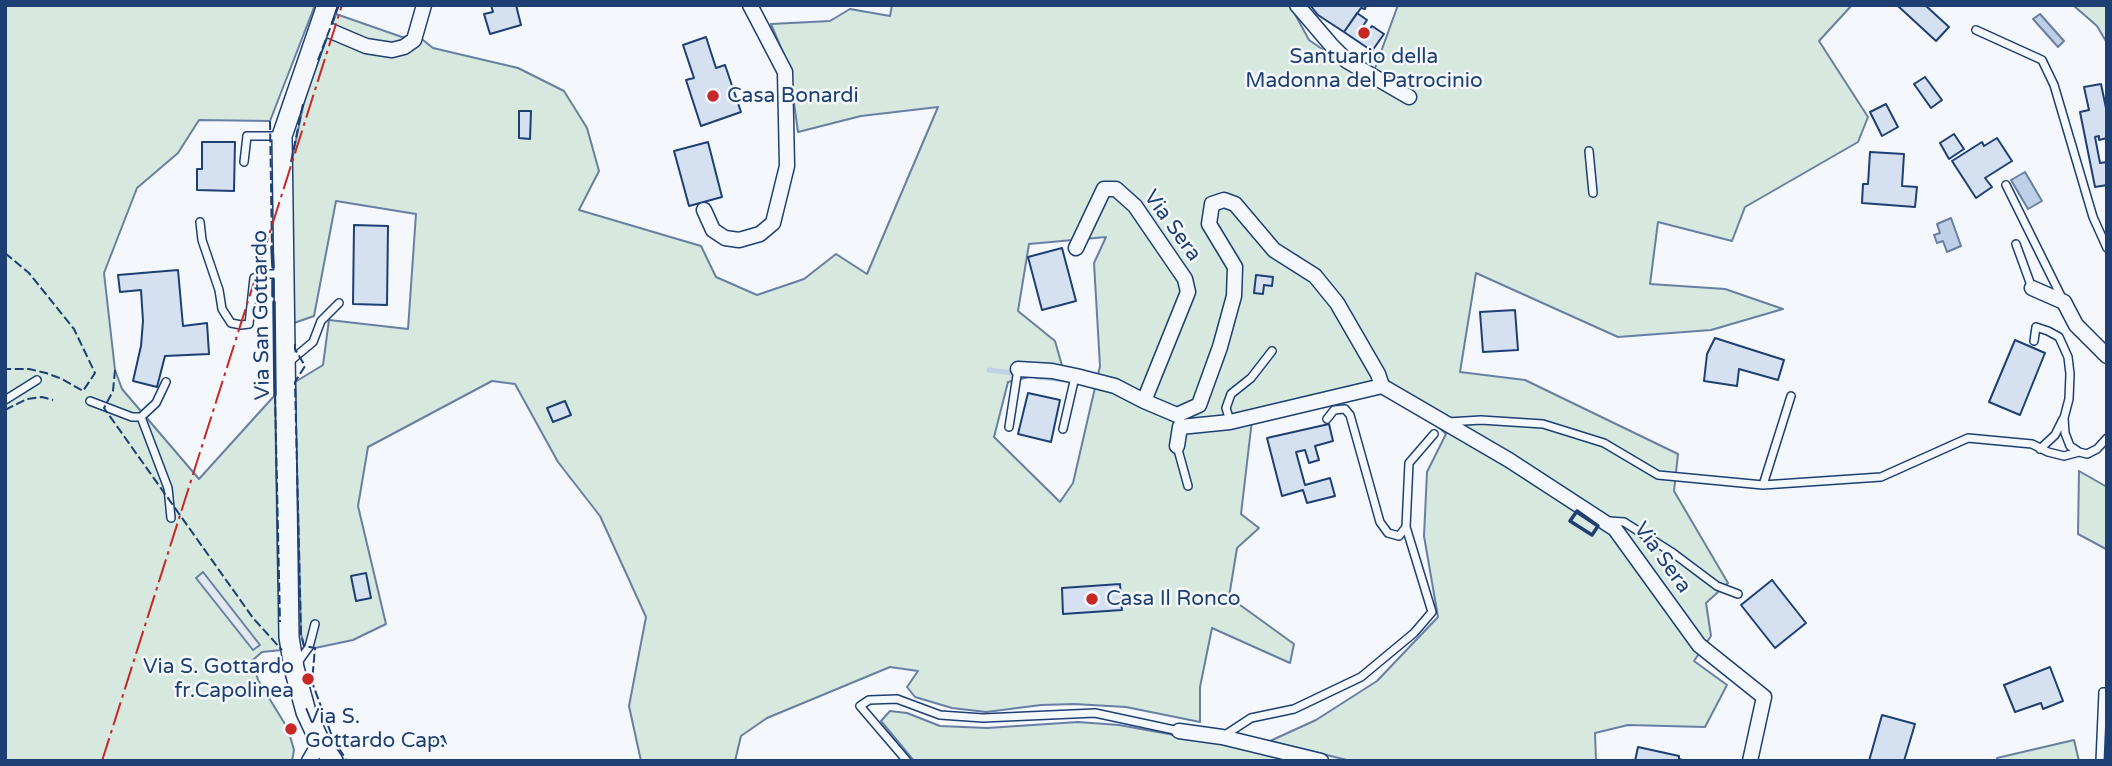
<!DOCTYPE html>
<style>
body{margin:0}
#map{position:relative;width:2112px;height:766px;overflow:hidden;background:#f4f7fb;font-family:"Varela Round",sans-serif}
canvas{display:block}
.frame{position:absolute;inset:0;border:7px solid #1d3f73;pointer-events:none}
</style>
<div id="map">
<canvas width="2112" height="766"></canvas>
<div class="frame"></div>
</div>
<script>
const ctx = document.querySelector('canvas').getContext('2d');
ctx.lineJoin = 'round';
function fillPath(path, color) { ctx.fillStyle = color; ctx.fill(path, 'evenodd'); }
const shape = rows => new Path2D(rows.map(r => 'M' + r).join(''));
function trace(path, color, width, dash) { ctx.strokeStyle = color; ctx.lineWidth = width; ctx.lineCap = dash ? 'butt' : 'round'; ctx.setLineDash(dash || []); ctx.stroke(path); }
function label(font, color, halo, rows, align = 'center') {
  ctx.font = font + ' "Varela Round",sans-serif'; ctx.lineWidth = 5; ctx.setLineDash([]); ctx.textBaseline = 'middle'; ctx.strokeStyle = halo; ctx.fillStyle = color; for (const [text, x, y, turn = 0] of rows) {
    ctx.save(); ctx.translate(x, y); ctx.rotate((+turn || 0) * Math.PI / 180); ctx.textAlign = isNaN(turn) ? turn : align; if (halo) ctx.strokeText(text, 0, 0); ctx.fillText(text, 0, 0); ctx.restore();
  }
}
const green = shape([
 [5,5,315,5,270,121,199,120,178,153,137,188,104,273,115,370,122,389,199,479,275,395,278,580,282,650,262,652,253,660,258,680,288,729,294,750,292,761,5,761,5,5],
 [892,5,1290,5,1309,40,1370,82,1398,5,1852,5,1819,41,1868,117,1858,142,1745,207,1732,241,1658,222,1650,284,1725,289,1783,309,1711,330,1618,337,1476,273,1460,372,1525,380,1678,454,1674,491,1728,583,1706,603,1711,636,1694,661,1727,685,1705,727,1628,725,1595,733,1596,761,1351,761,1270,741,1316,720,1377,681,1438,617,1424,536,1427,472,1446,434,1388,381,1252,420,1241,514,1259,528,1237,548,1229,597,1294,644,1290,663,1212,628,1200,687,1200,722,1126,707,1074,704,1041,705,986,712,952,708,915,697,907,687,918,671,890,667,767,718,741,736,735,761,641,761,629,706,646,617,600,516,558,462,515,384,492,381,368,447,358,506,386,624,353,640,315,648,304,646,301,634,295,382,323,365,329,320,408,329,416,214,336,201,314,316,294,323,291,164,305,97,336,14,402,37,418,36,433,48,518,68,564,91,587,128,599,171,579,210,701,246,716,277,757,295,804,279,836,254,867,274,938,107,861,116,798,132,789,67,771,24,830,21,850,9,890,16,892,5],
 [1106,237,1094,263,1100,366,1073,483,1060,502,994,437,1008,382,1063,369,1055,341,1018,311,1029,244,1106,237],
 [2073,5,2107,5,2107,43,2097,26,2073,5],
 [2079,471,2107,487,2107,677,2106,549,2078,534,2079,471],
 [890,711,907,713,940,726,987,728,1078,722,1119,725,1235,746,1295,761,914,761,881,721,890,711],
 [2074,740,2079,761,1998,761,1997,758,2074,740]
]);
fillPath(green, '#d7e8df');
trace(green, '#687fa3', 2);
const parking = shape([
 [203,572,260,645,253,650,196,578,203,572]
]);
fillPath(parking, '#e3e8f0');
trace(parking, '#687fa3', 2);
const water = shape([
 [2040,14,2064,41,2058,47,2033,19,2040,14],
 [2025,172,2042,201,2028,209,2011,180,2025,172],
 [1951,218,1961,246,1947,252,1943,241,1937,243,1934,235,1940,233,1937,224,1951,218]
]);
fillPath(water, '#bed0e5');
trace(water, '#687fa3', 2);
trace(shape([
 [989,370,1020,374],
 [1037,377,1065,380]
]), '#bed0e5', 5);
const building = shape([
 [491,5,516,5,521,25,490,34,484,14,493,12,491,5],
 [1310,5,1366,5,1365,9,1361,8,1344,32,1318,15,1310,5],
 [1925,5,1949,27,1936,41,1898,6,1925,5],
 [1357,13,1367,20,1363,26,1369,30,1372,26,1384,34,1372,51,1344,32,1357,13],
 [706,37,716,68,725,65,741,112,701,126,686,80,694,78,683,45,706,37],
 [1925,77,1942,100,1931,108,1914,84,1925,77],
 [2101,84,2107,113,2107,138,2099,140,2099,136,2095,137,2100,163,2107,162,2107,185,2095,187,2080,112,2089,110,2084,87,2101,84],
 [1886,104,1898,127,1882,136,1870,112,1886,104],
 [519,111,531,111,530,139,519,138,519,111],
 [1954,134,1964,149,1949,159,1940,143,1954,134],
 [1997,138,2012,161,1985,178,1992,187,1976,198,1952,161,1982,142,1984,146,1997,138],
 [202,142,235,142,234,191,197,190,197,169,202,169,202,142],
 [708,142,722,197,689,206,674,151,708,142],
 [1870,152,1904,154,1902,186,1917,187,1915,207,1862,203,1863,184,1868,184,1870,152],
 [354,225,388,226,387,305,353,304,354,225],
 [1062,248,1076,301,1042,310,1028,257,1062,248],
 [178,270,183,326,207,323,209,354,165,356,157,387,133,381,141,346,143,321,141,290,120,292,118,275,178,270],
 [1256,275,1273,277,1272,286,1264,285,1263,294,1254,293,1256,275],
 [1515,310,1518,350,1483,352,1480,312,1515,310],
 [1715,338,1784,360,1778,380,1739,369,1737,386,1704,381,1707,354,1715,338],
 [2015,340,2045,353,2020,415,1989,402,2015,340],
 [1028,393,1060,400,1051,442,1018,434,1028,393],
 [565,401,571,415,553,422,547,408,565,401],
 [1329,424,1333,441,1315,446,1319,460,1309,463,1305,450,1296,452,1305,485,1330,478,1335,496,1307,503,1303,490,1282,496,1267,438,1329,424],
 [366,573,371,598,356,601,351,576,366,573],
 [1772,580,1806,623,1775,648,1741,605,1772,580],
 [1120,584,1122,610,1063,614,1062,588,1120,584],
 [2050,667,2063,701,2043,709,2041,703,2015,712,2004,685,2050,667],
 [1882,715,1915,724,1904,761,1869,761,1882,715],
 [443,736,446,744,434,748,432,741,443,736],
 [1638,747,1679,756,1679,759,1686,761,1635,761,1638,747]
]);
fillPath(building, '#d5e0f0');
trace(building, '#1d3f73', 2);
const service = shape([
 [1976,30,2042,60,2054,85,2093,217,2107,248],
 [1589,151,1593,193],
 [244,162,247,136,282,136],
 [2006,185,2062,298],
 [200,222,202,240,219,290,222,309,231,323,241,325,249,324,254,278,264,274,283,274],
 [2016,244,2032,288],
 [2034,341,2036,327,2048,331,2059,337,2068,357,2070,374,2069,399,2064,418,2065,433,2070,446,2079,452],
 [289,362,313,342,321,321,339,303],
 [5,400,37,380],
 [90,401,132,417,141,417,156,403,166,382],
 [141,417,168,488,171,518],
 [1327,419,1334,410,1345,409,1350,415,1380,522,1388,533,1399,536,1406,527],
 [1230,421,1226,408,1231,394,1251,378,1272,351],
 [1448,422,1481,420,1543,424,1604,443,1658,475,1763,485,1881,477,1968,438,2032,444,2048,452,2064,456,2079,452,2087,454,2097,449,2107,438],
 [1009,427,1018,369],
 [1063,429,1075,377],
 [1177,446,1188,486],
 [2040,449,2055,435,2063,419],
 [1763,485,1791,396],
 [1609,521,1624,522,1673,553,1717,586,1738,594],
 [296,665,309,647,315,624],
 [1222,737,1251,718,1294,709,1361,677,1414,633,1432,612,1406,527,1409,463,1434,434],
 [907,761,860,706,869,700,897,699,940,715,983,718,1095,713,1179,731],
 [2100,761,2103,692,2107,692]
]);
const minor = shape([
 [1297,5,1332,46,1347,61,1409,97],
 [319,26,366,46,392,50,404,47,414,40,424,5],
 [704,210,713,230,725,238,739,240,760,234,773,223,787,166,785,72,750,5],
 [1076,248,1104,189,1116,189,1135,206,1185,279,1188,292,1144,401,1177,415,1199,405,1220,347,1234,296,1235,267,1209,224,1212,204,1224,200,1235,204,1274,250,1315,276,1337,303,1378,374,1382,386],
 [2032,288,2064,302,2076,325,2107,356],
 [1018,369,1052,371,1076,376,1115,386,1144,401],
 [1177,446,1180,427,1230,422,1382,386,1509,460,1615,529,1699,645,1764,697,1750,761],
 [1179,731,1222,737,1321,761],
 [309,761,320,742]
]);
const tertiary = shape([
 [327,5,282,136,289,637,294,668,306,712,320,742,333,761]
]);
trace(service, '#1d3f73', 10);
trace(minor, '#1d3f73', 17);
trace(tertiary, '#1d3f73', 22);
trace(service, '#f4f7fb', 7);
trace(minor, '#f4f7fb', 14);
trace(tertiary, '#f4f7fb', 19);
trace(shape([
 [318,60,339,5],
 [270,121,272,247],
 [291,162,303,104],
 [5,253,29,273,74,329,95,373,83,391,62,379,46,373,29,369,5,369],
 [295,344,295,349,305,366,295,382,301,634,304,646,315,648,312,682,333,739,347,761],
 [115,370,113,391,104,408,253,618,282,650],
 [275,395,280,622],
 [5,410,27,399,42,397,53,400]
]), '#1d3f73', 2, [9, 3.5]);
trace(shape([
 [272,247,273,267],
 [273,280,273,296],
 [274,302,275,395],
 [1577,511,1598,526,1592,535,1570,521,1577,511]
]), '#1d3f73', 3.5);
trace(shape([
 [102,761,342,5]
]), '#c62828', 2, [24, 5, 3.5, 5]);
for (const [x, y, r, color] of [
 [1364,33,7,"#c62828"],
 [713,96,7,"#c62828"],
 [1092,599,7,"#c62828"],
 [308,679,7,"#c62828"],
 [291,729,7,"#c62828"]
]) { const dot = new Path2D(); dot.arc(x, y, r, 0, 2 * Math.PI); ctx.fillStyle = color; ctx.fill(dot); trace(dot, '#f4f7fb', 2.5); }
label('21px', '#1d3f73', '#f4f7fb', [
 ["Santuario della",1364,57,"center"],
 ["Madonna del Patrocinio",1364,81,"center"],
 ["Casa Bonardi",727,96],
 ["Casa Il Ronco",1106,599],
 ["Via S. Gottardo",294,667,"right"],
 ["fr.Capolinea",294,691,"right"],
 ["Via S.",305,717],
 ["Gottardo Cap.",305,741]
], 'left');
label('21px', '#1d3f73', '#f4f7fb', [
 ["Via Sera",1172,226,54],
 ["Via San Gottardo",262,315,-91],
 ["Via Sera",1662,558,54]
]);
</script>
